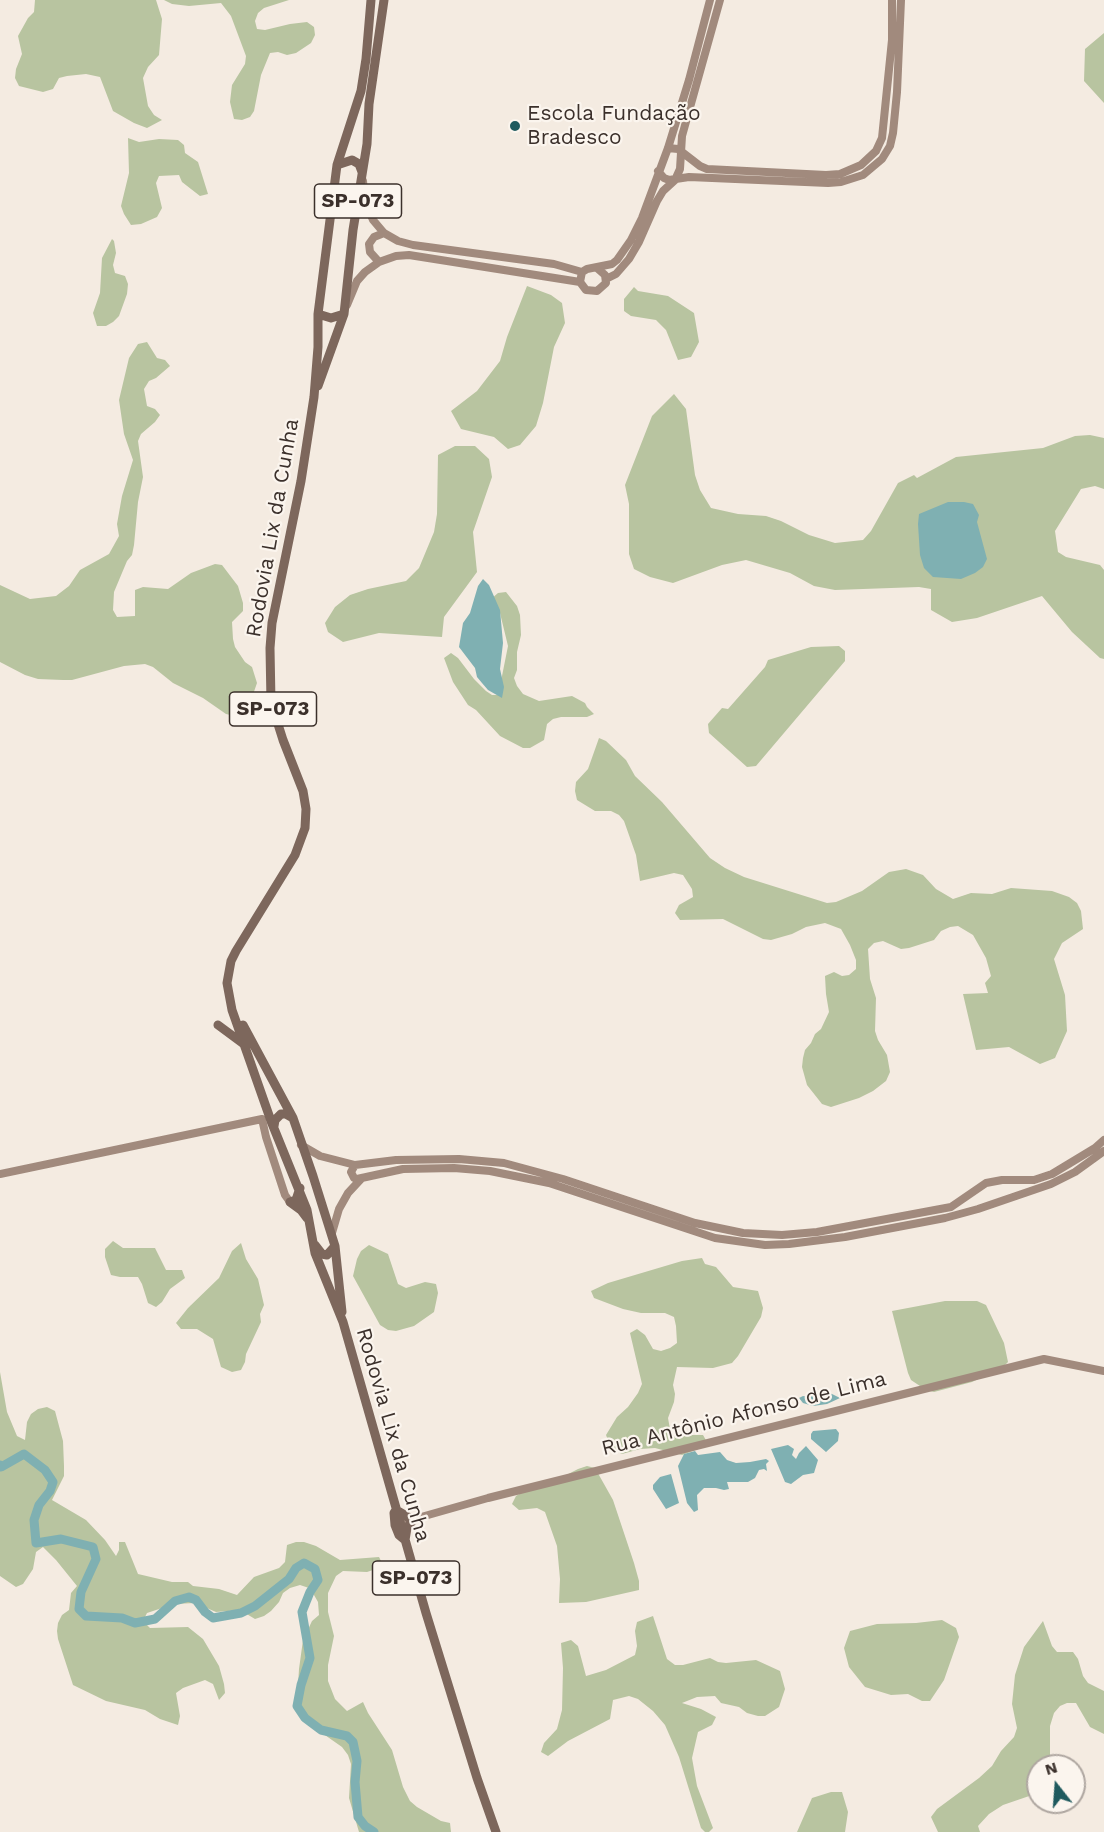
<!DOCTYPE html>
<meta charset="utf-8">
<style>
body{margin:0}
#map{position:relative;width:1104px;height:1832px;overflow:hidden;background:#f4ebe1;font-family:"Work Sans",sans-serif}
canvas{display:block}
.north{position:absolute;left:1026px;top:1754px;width:60px;height:60px;box-sizing:border-box;background:#fbf5ee;border:2px solid #aea6a0;border-radius:50%;rotate:343deg;font-size:16px;font-weight:700;line-height:24px;text-align:center;color:#3b302b}
.north::after{content:'';display:block;margin:auto;width:21px;height:27px;background:#1f5a5e;clip-path:polygon(50% 0,100% 100%,50% 72%,0 100%)}
</style>
<div id="map">
<canvas width="1104" height="1832"></canvas>
<div class="north">N</div>
</div>
<script>
const ctx = document.querySelector('canvas').getContext('2d');
ctx.lineJoin = 'round';
function fillPath(path, color) { ctx.fillStyle = color; ctx.fill(path, 'evenodd'); }
const shape = rows => new Path2D(rows.map(r => 'M' + r).join(''));
function trace(path, color, width, dash) { ctx.strokeStyle = color; ctx.lineWidth = width; ctx.lineCap = dash ? 'butt' : 'round'; ctx.setLineDash(dash || []); ctx.stroke(path); }
function label(font, color, halo, rows, align = 'center') {
  ctx.font = font + ' "Work Sans",sans-serif'; ctx.lineWidth = 4.5; ctx.setLineDash([]); ctx.textBaseline = 'middle'; ctx.strokeStyle = halo; ctx.fillStyle = color; for (const [text, x, y, turn = 0] of rows) {
    ctx.save(); ctx.translate(x, y); ctx.rotate((+turn || 0) * Math.PI / 180); ctx.textAlign = isNaN(turn) ? turn : align; if (halo) ctx.strokeText(text, 0, 0); ctx.fillText(text, 0, 0); ctx.restore();
  }
}
fillPath(shape([
 [35,0,156,0,162,19,159,55,148,67,143,78,148,106,154,115,162,120,147,128,134,123,113,111,100,77,86,74,67,76,59,78,53,89,43,92,19,86,15,78,16,69,22,54,18,36,28,18,34,12],
 [164,0,289,0,264,8,258,13,255,21,257,29,265,30,290,24,307,22,314,27,315,35,311,43,296,53,287,55,278,52,270,53,261,75,254,111,250,117,242,120,234,119,230,102,232,85,245,64,246,56,231,16,221,3,189,6,172,4],
 [1104,33,1104,103,1084,81,1085,49],
 [128,138,139,142,159,139,178,140,184,145,185,153,198,162,208,194,200,196,182,182,179,175,159,176,156,183,162,208,157,217,141,224,131,225,124,214,121,206,129,173],
 [112,239,114,241,116,253,113,265,115,273,125,276,128,284,127,294,119,316,113,322,106,326,97,326,93,313,100,293,102,258],
 [527,286,551,295,562,303,565,323,554,347,543,403,536,426,520,445,508,449,494,437,461,429,451,411,477,391,500,361,507,337],
 [634,287,638,291,668,296,694,313,699,342,691,357,678,360,666,330,656,320,631,316,624,311,624,299],
 [147,342,157,358,165,360,170,366,156,378,149,381,144,389,147,406,155,409,160,415,155,422,141,434,138,441,143,477,138,502,134,545,132,555,127,561,114,592,113,610,117,617,135,616,135,590,143,587,168,589,191,573,215,564,222,565,238,586,243,603,243,611,232,622,233,639,235,647,245,662,252,667,257,683,249,706,235,716,226,714,203,698,173,683,153,667,145,664,124,666,72,680,63,680,38,679,25,675,0,662,0,585,30,599,56,596,69,586,80,570,109,554,119,536,117,524,122,496,133,460,124,434,119,400,129,358,138,344],
 [674,394,686,409,695,475,700,490,711,508,738,514,766,516,781,521,809,535,835,543,863,540,871,531,898,483,914,475,917,478,956,457,1043,448,1075,436,1090,435,1104,438,1104,489,1095,486,1081,489,1055,531,1058,552,1066,557,1100,565,1104,570,1104,659,1100,658,1072,632,1042,596,977,618,952,622,931,610,931,589,919,587,835,590,814,586,790,573,746,560,722,565,673,583,650,577,634,569,629,554,629,504,625,485,652,416],
 [455,446,475,446,489,459,492,477,473,532,477,572,444,617,442,637,379,633,343,642,328,632,325,623,335,607,350,595,368,589,406,581,419,568,434,532,437,514,438,455],
 [506,592,517,606,520,615,521,635,517,652,517,670,514,678,517,686,523,694,539,701,572,696,585,703,587,707,594,714,587,717,561,717,553,719,547,724,544,740,530,748,523,748,500,736,476,710,468,705,453,682,444,658,451,653,458,658,474,679,486,691,492,695,501,695,501,681,508,646,500,613,491,599,498,593],
 [839,646,845,651,845,661,756,766,747,767,709,733,708,724,722,708,728,709,765,667,768,660,811,647],
 [599,738,606,741,626,760,635,776,662,802,710,858,725,868,744,877,827,903,836,902,862,891,889,872,906,869,923,875,936,889,953,899,971,893,992,894,1011,888,1052,891,1069,897,1077,903,1081,911,1083,929,1062,943,1054,959,1065,995,1067,1031,1055,1058,1040,1064,1009,1047,976,1050,963,994,988,993,985,983,991,976,986,958,973,935,958,926,950,927,941,931,934,940,909,948,901,949,883,941,874,943,868,949,870,979,876,998,875,1031,878,1040,887,1055,890,1072,886,1081,873,1091,859,1098,831,1107,822,1104,807,1085,802,1067,803,1058,805,1050,811,1043,815,1034,821,1029,829,1012,826,994,825,976,834,972,842,976,849,975,856,969,856,960,850,945,841,929,825,923,806,927,792,934,771,940,763,939,723,919,680,920,675,913,679,905,693,897,692,889,683,875,674,873,640,881,636,855,624,821,619,815,611,811,595,811,577,800,575,791,576,782,588,769],
 [113,1241,123,1248,155,1248,166,1270,182,1270,185,1278,170,1289,162,1302,156,1307,148,1303,142,1284,138,1277,120,1277,111,1275,105,1257,105,1249],
 [241,1243,246,1259,258,1279,264,1305,260,1314,261,1322,246,1354,245,1362,241,1370,232,1372,221,1367,213,1339,197,1329,181,1329,176,1323,188,1308,219,1278,232,1251],
 [369,1245,388,1254,398,1284,406,1288,425,1282,436,1284,438,1293,434,1312,414,1326,396,1331,388,1330,380,1325,353,1276,357,1259,361,1251],
 [702,1258,705,1264,716,1267,733,1287,758,1291,763,1308,761,1317,738,1356,732,1363,713,1368,677,1367,673,1385,675,1394,674,1402,668,1418,671,1435,703,1435,707,1442,701,1448,682,1455,655,1448,640,1449,622,1454,614,1450,609,1443,606,1435,617,1417,628,1407,638,1393,642,1384,630,1333,637,1329,645,1335,653,1349,661,1351,670,1348,677,1343,676,1326,674,1317,665,1313,641,1313,623,1309,594,1298,591,1291,608,1283,682,1261],
 [945,1301,977,1301,986,1305,1004,1343,1008,1362,1002,1368,972,1382,934,1392,926,1390,911,1380,908,1373,892,1311],
 [0,1372,7,1412,17,1436,25,1440,27,1422,31,1414,38,1409,47,1407,55,1411,63,1441,64,1466,64,1476,52,1500,86,1520,105,1540,116,1556,119,1550,119,1542,125,1542,138,1574,172,1582,188,1582,193,1586,219,1589,237,1595,254,1577,279,1568,285,1562,287,1545,296,1542,304,1542,316,1546,340,1560,379,1557,383,1565,376,1569,367,1572,343,1571,336,1576,328,1593,328,1612,334,1636,328,1665,328,1681,335,1699,347,1711,363,1702,368,1713,392,1750,403,1787,410,1801,417,1807,441,1821,450,1823,451,1832,359,1832,349,1798,351,1764,348,1755,342,1747,302,1719,297,1702,299,1669,303,1640,312,1621,319,1615,318,1602,314,1595,309,1588,300,1585,290,1588,283,1593,279,1602,271,1611,264,1616,255,1619,240,1610,216,1612,195,1603,174,1604,147,1613,143,1621,150,1628,188,1627,203,1639,219,1666,224,1684,225,1693,219,1700,213,1684,205,1680,183,1688,176,1693,180,1716,178,1725,160,1719,145,1710,106,1701,73,1685,58,1639,57,1631,58,1623,62,1615,69,1610,71,1593,77,1586,56,1560,43,1547,36,1552,33,1569,23,1584,16,1587,0,1576],
 [587,1466,595,1468,613,1500,634,1563,639,1581,639,1590,586,1602,559,1603,560,1579,557,1546,545,1512,537,1508,519,1510,512,1504,516,1496,521,1493,543,1487,578,1469],
 [653,1616,667,1659,675,1665,683,1665,710,1658,718,1662,726,1663,756,1660,780,1671,785,1689,779,1707,765,1716,758,1716,747,1713,739,1707,721,1703,715,1696,697,1697,682,1703,701,1709,716,1717,712,1725,698,1732,692,1758,697,1786,713,1828,709,1832,705,1832,701,1828,679,1757,665,1725,653,1711,638,1699,629,1696,613,1700,610,1719,568,1741,548,1756,541,1752,544,1743,557,1729,562,1710,563,1668,561,1643,571,1640,578,1646,586,1676,606,1670,635,1655,637,1646,635,1631,637,1622],
 [942,1620,956,1628,959,1637,944,1680,930,1701,922,1701,908,1694,891,1695,865,1687,849,1667,844,1648,850,1631,877,1624,916,1623],
 [1043,1621,1052,1646,1057,1652,1073,1652,1078,1659,1083,1676,1088,1683,1104,1691,1104,1734,1090,1727,1076,1703,1067,1703,1060,1706,1054,1713,1050,1726,1050,1766,1038,1766,1038,1793,1003,1805,989,1814,978,1826,980,1832,938,1832,931,1817,937,1809,979,1778,992,1766,1001,1751,1014,1737,1017,1728,1012,1704,1015,1675,1024,1647],
 [831,1792,842,1792,848,1812,845,1832,797,1832,812,1798]
]), '#b8c4a0');
fillPath(shape([
 [948,502,964,502,973,504,979,515,977,522,987,559,983,567,975,573,961,579,933,577,924,568,920,555,918,524,919,514],
 [483,579,489,585,500,610,503,643,500,669,504,687,502,698,488,690,482,683,477,677,475,668,459,647,463,623,470,613,478,586],
 [824,1390,840,1398,827,1404,813,1406,803,1403,799,1398,803,1396,809,1397,815,1392],
 [836,1429,839,1433,838,1441,826,1452,811,1439,811,1434,813,1431],
 [788,1445,794,1449,792,1455,796,1459,799,1453,806,1446,818,1460,814,1473,803,1475,791,1484,785,1482,771,1449],
 [695,1451,698,1455,720,1452,727,1460,736,1463,750,1462,766,1459,769,1461,766,1464,767,1471,764,1469,759,1470,755,1478,748,1482,727,1482,729,1489,724,1490,716,1488,704,1488,697,1495,698,1510,694,1512,687,1503,678,1466,684,1454],
 [671,1474,679,1503,666,1509,653,1489,653,1485,660,1477]
]), '#7fb0b2');
trace(shape([
 [0,1465,1,1467,24,1454,45,1470,53,1482,50,1491,39,1505,34,1520,36,1543,61,1539,93,1547,96,1559,81,1592,79,1609,86,1616,122,1618,135,1623,155,1619,175,1601,189,1597,196,1600,205,1612,213,1618,241,1613,255,1606,289,1579,296,1568,304,1563,315,1569,318,1580,310,1592,302,1612,310,1658,301,1685,297,1706,305,1718,321,1730,347,1736,353,1742,357,1761,355,1782,358,1817,365,1826,374,1832]
]), '#7fb0b2', 9);
trace(shape([
 [668,148,678,149,700,166,707,169,826,175,840,174,861,165,876,151,882,138,892,40,892,0],
 [658,171,664,178,669,180,689,177,828,183,841,182,863,175,882,159,890,146,893,133,897,92,901,0],
 [363,181,365,201,373,220,384,233,398,241,413,245,554,264,582,272],
 [379,262,370,252,369,244,374,237,384,233],
 [597,268,605,275,606,283,597,291,586,290,580,282,582,272,587,269,612,264,617,260,631,240,642,218,668,148,689,80,710,0],
 [606,279,616,274,629,259,639,242,657,201,663,191,675,180,680,169,682,136,720,0],
 [347,305,357,281,365,272,379,262,396,256,409,255,580,282],
 [1104,1140,1095,1148,1052,1174,1034,1180,1002,1180,986,1183,951,1207,817,1232,782,1235,743,1233,695,1223,563,1179,504,1163,459,1159,396,1160,355,1165,351,1172,354,1178,357,1179,403,1169,454,1168,490,1171,549,1183,715,1238,765,1245,789,1244,845,1237,945,1218,978,1209,1051,1184,1075,1172,1104,1151],
 [301,1145,320,1156,355,1165],
 [0,1174,262,1119,266,1137,285,1195,290,1202],
 [332,1233,339,1209,348,1193,361,1179],
 [407,1521,488,1498,1044,1359,1104,1371]
]), '#a18a7d', 8);
trace(shape([
 [371,0,366,59,361,91,337,165,318,314,318,347,314,397,301,481,272,623,270,648,271,702,283,740,303,791,306,809,305,828,295,855,236,951,231,961,227,983,232,1010,271,1121,307,1210,315,1253,343,1322,426,1613,477,1778,496,1832],
 [337,165,352,160,359,164,362,172],
 [318,314,331,318,344,314],
 [318,386,344,314,353,230,367,144,369,104,384,0],
 [218,1025,245,1045],
 [243,1025,293,1118,313,1176,335,1246,342,1312],
 [274,1126,275,1120,281,1114,286,1114,293,1118],
 [300,1188,296,1200,290,1202,301,1210,307,1218],
 [315,1245,322,1254,327,1255,335,1246],
 [396,1510,413,1520,407,1528,405,1540,399,1535,395,1525,394,1513,396,1510]
]), '#7d675c', 9);
for (const [x, y, r, color] of [
 [515,126,6,"#1f5a5e"]
]) { const dot = new Path2D(); dot.arc(x, y, r, 0, 2 * Math.PI); ctx.fillStyle = color; ctx.fill(dot); trace(dot, '#fbf5ee', 2); }
for (const [x, y, w] of [
 [358,201,87],
 [273,709,87],
 [416,1578,87]
]) { const box = new Path2D(); box.roundRect(x - w / 2, y - 17, w, 34, 4.5); ctx.fillStyle = '#fbf5ee'; ctx.fill(box); trace(box, '#3b302b', 1.5); }
label('bold 20px', '#3b302b', null, [
 ["SP-073",358,201],
 ["SP-073",273,709],
 ["SP-073",416,1578]
]);
label('21px', '#3b302b', '#fbf5ee', [
 ["Escola Fundação",527,114],
 ["Bradesco",527,138]
], 'left');
label('21px', '#3b302b', '#fbf5ee', [
 ["Rodovia Lix da Cunha",273,528,-80],
 ["Rua Antônio Afonso de Lima",744,1414,-14],
 ["Rodovia Lix da Cunha",393,1435,74]
]);
</script>
